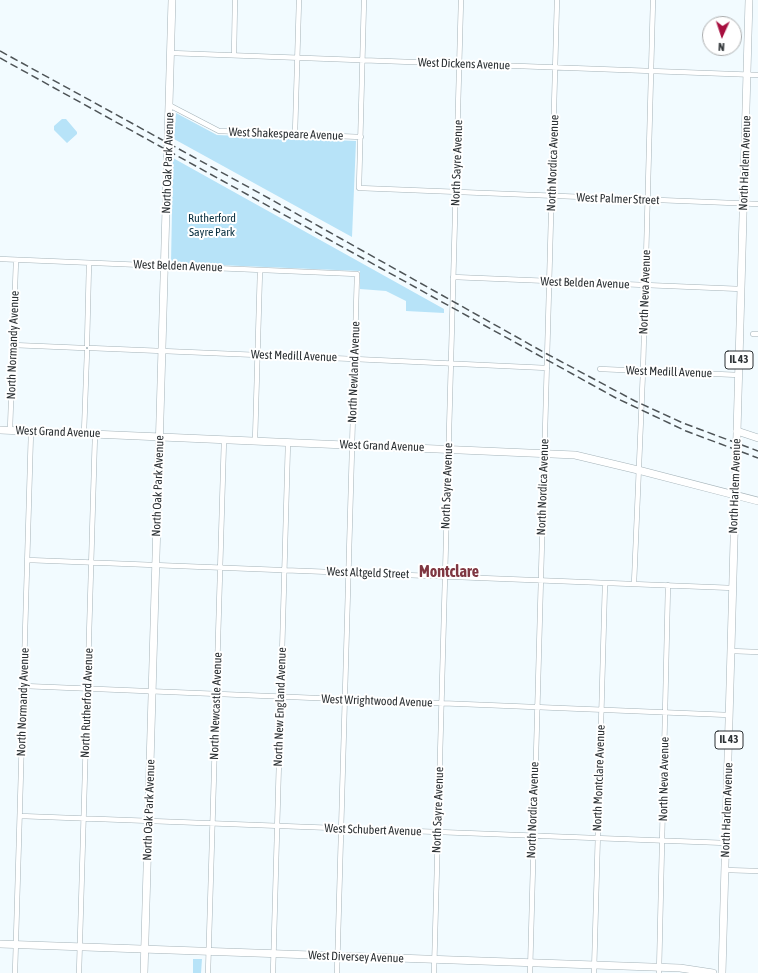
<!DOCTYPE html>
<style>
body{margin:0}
#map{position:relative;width:758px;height:973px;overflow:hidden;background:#f2fbff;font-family:"Asap Condensed",sans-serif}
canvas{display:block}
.north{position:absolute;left:702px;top:16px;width:40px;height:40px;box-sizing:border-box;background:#fff;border:1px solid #abadae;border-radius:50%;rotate:183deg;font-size:11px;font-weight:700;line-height:16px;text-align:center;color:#2c3134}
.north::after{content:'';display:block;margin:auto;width:14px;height:18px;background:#a70f3f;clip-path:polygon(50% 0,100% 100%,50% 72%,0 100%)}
</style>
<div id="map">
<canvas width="758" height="973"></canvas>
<div class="north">N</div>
</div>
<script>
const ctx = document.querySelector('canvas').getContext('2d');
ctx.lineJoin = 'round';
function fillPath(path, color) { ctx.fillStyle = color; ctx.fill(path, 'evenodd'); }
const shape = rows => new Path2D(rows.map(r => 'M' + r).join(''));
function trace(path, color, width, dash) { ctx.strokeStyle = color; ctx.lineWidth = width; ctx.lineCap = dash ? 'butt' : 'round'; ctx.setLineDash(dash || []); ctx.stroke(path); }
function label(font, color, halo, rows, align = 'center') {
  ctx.font = font + ' "Asap Condensed",sans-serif'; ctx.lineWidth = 4; ctx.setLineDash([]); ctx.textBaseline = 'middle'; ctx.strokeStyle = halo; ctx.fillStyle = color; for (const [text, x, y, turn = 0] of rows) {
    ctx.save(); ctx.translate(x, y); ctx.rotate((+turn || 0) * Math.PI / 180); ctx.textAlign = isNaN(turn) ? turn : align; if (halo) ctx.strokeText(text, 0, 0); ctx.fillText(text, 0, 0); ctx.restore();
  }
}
fillPath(shape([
 [176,113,217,135,356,141,352,237,174,139],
 [62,119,66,119,77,132,77,134,67,143,54,130,54,126],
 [173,158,444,309,444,313,406,311,406,301,386,291,360,289,360,271,171,263],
 [193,959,202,959,201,973,193,973]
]), '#b7e3f8');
const street = shape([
 [364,0,359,188,758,204],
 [171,53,758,75],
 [234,55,235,0],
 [169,105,219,131,361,137],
 [295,134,299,0],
 [0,259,357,274,337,973],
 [453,277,741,289],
 [753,334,758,334],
 [13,345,84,348],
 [87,345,89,263],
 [90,348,354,359,547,368],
 [600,369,739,375],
 [10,430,16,260],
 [84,433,87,351],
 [255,441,260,270],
 [28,560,733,588],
 [634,584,643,371,653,0],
 [731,651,758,652],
 [24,686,729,715],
 [20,816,726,843],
 [725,870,758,871],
 [15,973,31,431],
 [79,973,95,434],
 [208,973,224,439],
 [273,973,288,442],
 [434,973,461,0],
 [530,973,557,0],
 [594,973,605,583],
 [659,973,668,585]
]);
const secondary = shape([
 [0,430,575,455,638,470,758,501],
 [737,431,758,438],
 [0,944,680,968,713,973],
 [144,973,172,0]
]);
const primary = shape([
 [722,973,749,0]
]);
trace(street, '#a5b3b9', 5.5);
trace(secondary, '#a5b3b9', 8);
trace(primary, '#a5b3b9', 8);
trace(street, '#fff', 4.5);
trace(secondary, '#fff', 7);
trace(primary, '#fff', 7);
trace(shape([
 [0,51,272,200,547,354,635,401,683,423,758,451],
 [0,58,616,398,686,431,758,458]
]), '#4e5457', 1.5, [8, 4]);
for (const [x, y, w] of [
 [739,360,28],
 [729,740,28]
]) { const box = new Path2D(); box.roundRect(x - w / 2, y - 9, w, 18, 3); ctx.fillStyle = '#fff'; ctx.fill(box); trace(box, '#2c3134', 1); }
label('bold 11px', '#2c3134', null, [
 ["IL 43",739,360],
 ["IL 43",729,740]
]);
label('12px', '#2c3134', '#fff', [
 ["West Dickens Avenue",464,64,2],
 ["West Shakespeare Avenue",286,134,2],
 ["North Oak Park Avenue",168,163,-88],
 ["North Sayre Avenue",457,163,-88],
 ["North Nordica Avenue",553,163,-88],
 ["North Harlem Avenue",745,163,-88],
 ["West Palmer Street",618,199,2],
 ["West Belden Avenue",178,266,2],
 ["West Belden Avenue",585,283,2],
 ["North Neva Avenue",645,292,-88],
 ["North Normandy Avenue",13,345,-88],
 ["West Medill Avenue",294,356,2],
 ["North Newland Avenue",354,372,-88],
 ["West Medill Avenue",669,372,2],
 ["West Grand Avenue",58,432,2],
 ["West Grand Avenue",382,446,2],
 ["North Oak Park Avenue",158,486,-88],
 ["North Sayre Avenue",447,486,-88],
 ["North Harlem Avenue",735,486,-88],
 ["North Nordica Avenue",543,487,-88],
 ["West Altgeld Street",368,573,2],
 ["West Wrightwood Avenue",377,701,2],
 ["North Normandy Avenue",23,702,-88],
 ["North Rutherford Avenue",87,703,-88],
 ["North Newcastle Avenue",216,706,-88],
 ["North New England Avenue",280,707,-88],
 ["North Montclare Avenue",599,778,-88],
 ["North Neva Avenue",664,779,-89],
 ["North Oak Park Avenue",149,810,-88],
 ["North Sayre Avenue",438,810,-88],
 ["North Nordica Avenue",533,810,-88],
 ["North Harlem Avenue",727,810,-88],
 ["West Schubert Avenue",373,830,2],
 ["West Diversey Avenue",356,957,2]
]);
label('12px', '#093040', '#fff', [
 ["Rutherford",212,218],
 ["Sayre Park",212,232]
]);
label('bold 16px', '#7f3742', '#fff', [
 ["Montclare",449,572]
]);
</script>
